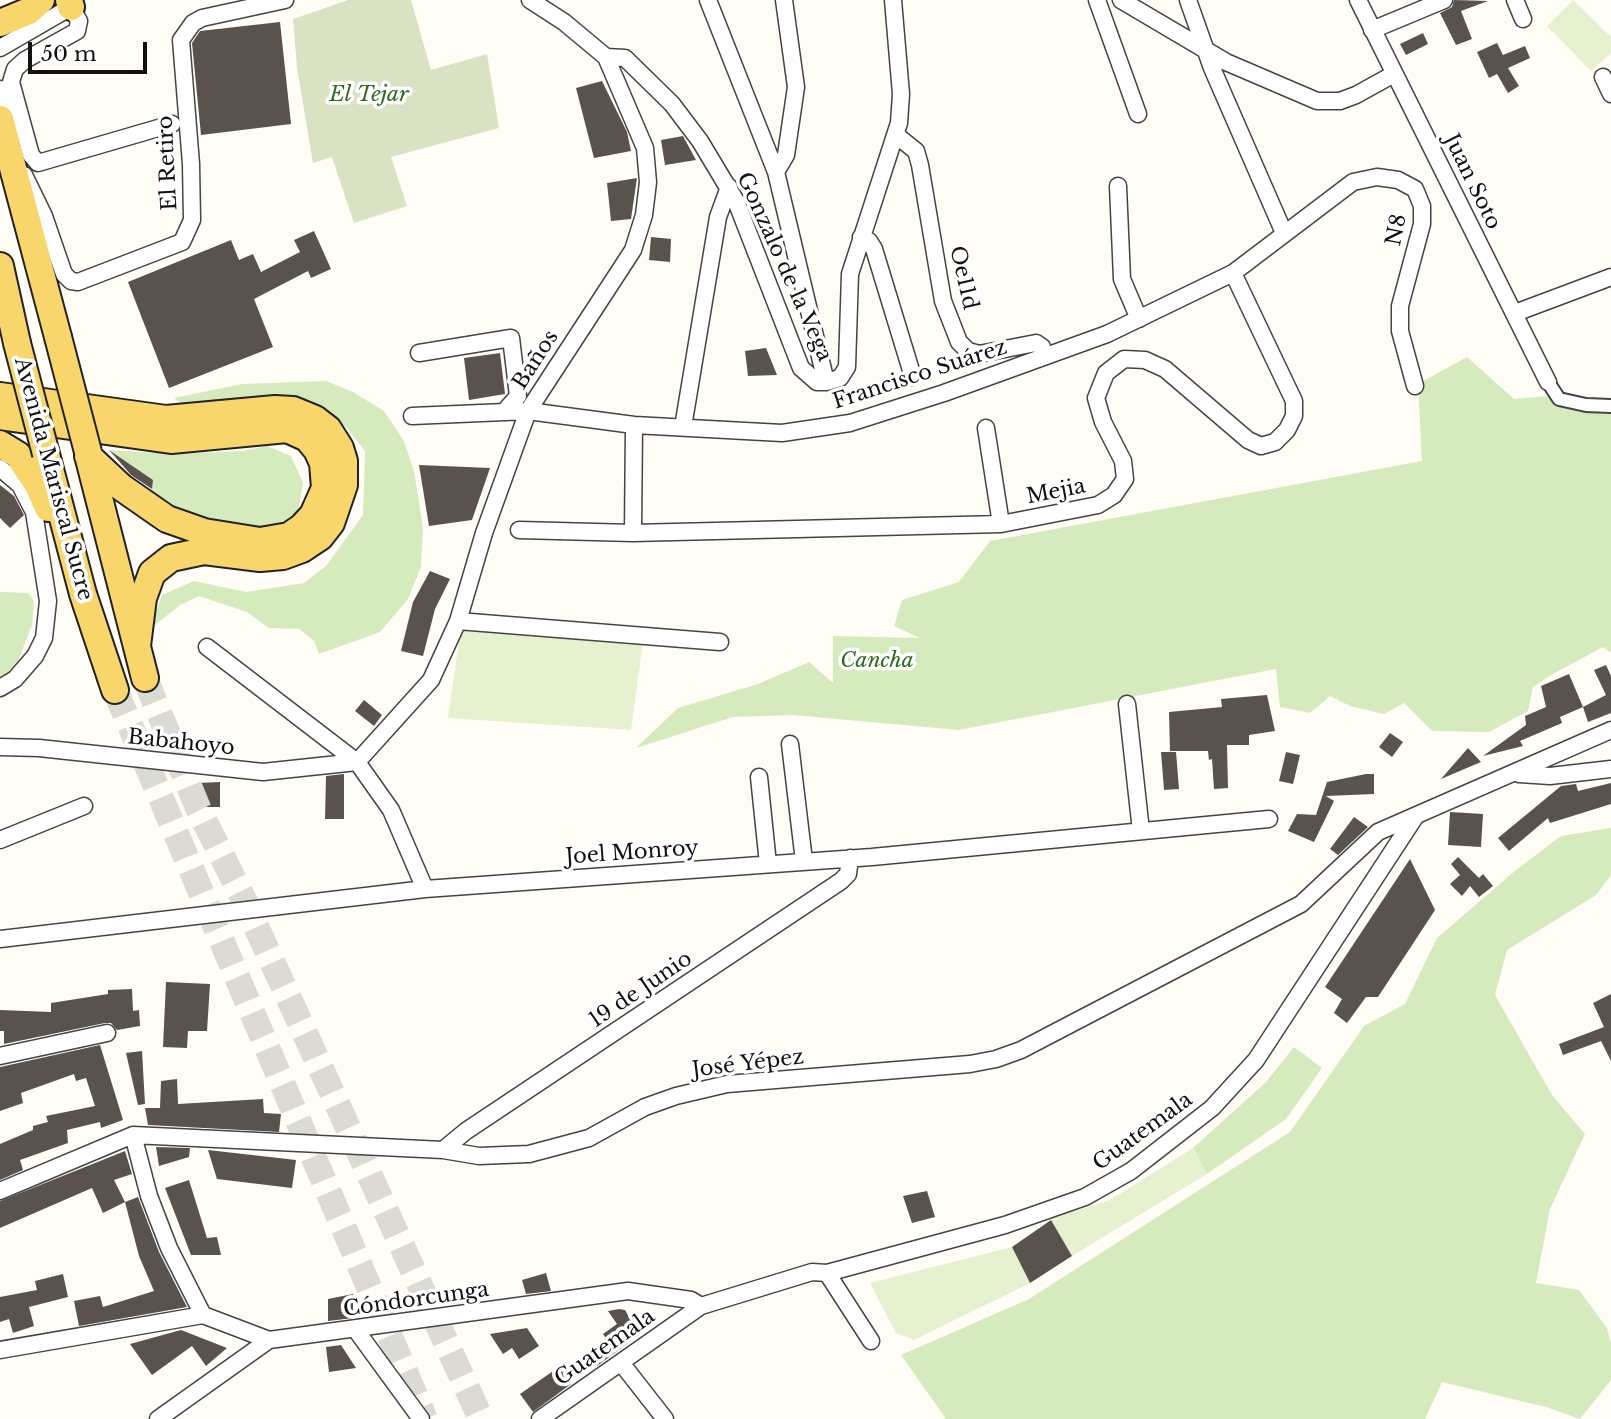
<!DOCTYPE html>
<meta charset="utf-8">
<style>
body{margin:0}
#map{position:relative;width:1611px;height:1419px;overflow:hidden;background:#fffdf5;font-family:"Libre Baskerville",serif}
canvas{display:block}
.scale{position:absolute;left:28px;top:42px;width:119px;height:32px;box-sizing:border-box;border:4px solid #111;border-top:0;padding-left:9px;font-size:21px;line-height:24px;white-space:nowrap;color:#111;-webkit-text-stroke:5px #fff;paint-order:stroke}
</style>
<div id="map">
<canvas width="1611" height="1419"></canvas>
<div class="scale">50 m</div>
</div>
<script>
const ctx = document.querySelector('canvas').getContext('2d');
ctx.lineJoin = 'round';
function fillPath(path, color) { ctx.fillStyle = color; ctx.fill(path, 'evenodd'); }
const shape = rows => new Path2D(rows.map(r => 'M' + r).join(''));
function trace(path, color, width, dash) { ctx.strokeStyle = color; ctx.lineWidth = width; ctx.lineCap = dash ? 'butt' : 'round'; ctx.setLineDash(dash || []); ctx.stroke(path); }
function label(font, color, halo, rows, align = 'center') {
  ctx.font = font + ' "Libre Baskerville",serif'; ctx.lineWidth = 7; ctx.setLineDash([]); ctx.textBaseline = 'middle'; ctx.strokeStyle = halo; ctx.fillStyle = color; for (const [text, x, y, turn = 0] of rows) {
    ctx.save(); ctx.translate(x, y); ctx.rotate((+turn || 0) * Math.PI / 180); ctx.textAlign = isNaN(turn) ? turn : align; if (halo) ctx.strokeText(text, 0, 0); ctx.fillText(text, 0, 0); ctx.restore();
  }
}
fillPath(shape([
 [1467,357,1514,399,1549,396,1611,411,1611,653,1603,647,1551,675,1533,687,1528,711,1489,732,1432,731,1404,703,1384,714,1350,706,1330,696,1310,713,1280,707,1276,669,959,730,793,715,733,717,636,748,678,708,758,684,809,662,833,683,833,636,920,638,894,626,902,600,959,582,990,541,1422,461,1418,384],
 [326,381,353,392,384,411,404,441,414,471,423,528,421,567,408,599,380,632,319,654,314,641,299,629,269,628,247,612,199,596,180,605,150,629,162,595,194,581,246,592,304,583,326,566,363,515,365,451,347,428,327,413,269,396,208,405,185,405,174,398,242,384],
 [267,446,291,456,303,483,296,524,283,533,191,520,151,500,153,480,109,450,174,454,243,451],
 [0,592,28,593,34,601,32,625,18,661,0,680],
 [1611,828,1611,875,1596,895,1507,950,1495,995,1552,1095,1585,1134,1550,1209,1536,1283,1579,1290,1607,1328,1611,1344,1611,1380,1580,1419,1546,1407,1442,1382,1425,1419,946,1419,901,1355,1029,1299,1290,1132,1364,1026,1405,1004,1437,938,1516,870,1561,836],
 [1294,1047,1322,1068,1286,1119,1207,1174,1193,1148,1265,1083]
]), '#d5ebbd');
fillPath(shape([
 [348,0,411,0,431,70,487,54,499,128,391,157,407,206,354,223,332,157,313,163,297,68,293,19]
]), '#d9e3c4');
fillPath(shape([
 [1573,0,1611,37,1611,53,1591,71,1547,26],
 [461,627,644,635,631,730,448,718],
 [1193,1148,1207,1174,1072,1256,1050,1219,1110,1200],
 [1012,1247,1030,1283,914,1340,896,1333,870,1283]
]), '#e6f2cf');
fillPath(shape([
 [1454,0,1488,1,1461,11,1472,39,1456,45,1440,13,1452,7],
 [280,22,291,124,201,135,192,43,200,31],
 [1423,33,1428,44,1406,55,1400,44],
 [1497,43,1503,55,1525,46,1530,58,1508,68,1519,86,1508,93,1497,74,1489,78,1477,52],
 [602,81,627,132,631,151,594,158,576,88],
 [683,136,696,160,665,165,661,140],
 [637,178,631,219,611,221,607,183],
 [314,231,331,269,311,278,308,271,254,299,273,347,169,388,128,282,231,240,239,260,253,254,261,272,300,252,294,240],
 [651,237,671,239,670,262,649,260],
 [766,348,777,375,748,376,745,351],
 [500,353,505,394,469,400,464,358],
 [109,450,153,480,152,489,131,475],
 [419,465,490,468,472,520,429,526],
 [0,485,14,496,24,515,10,528,0,518],
 [430,571,450,579,435,609,423,656,401,651,413,602],
 [1606,665,1611,676,1611,713,1588,722,1583,707,1560,717,1562,723,1520,741,1523,746,1483,756,1526,725,1525,716,1546,707,1541,686,1569,674,1583,707,1606,695,1594,670],
 [1267,695,1275,731,1249,735,1249,745,1227,745,1228,788,1214,789,1212,759,1209,760,1208,751,1170,751,1169,712,1222,707,1221,699],
 [364,700,382,715,374,726,355,711],
 [1390,733,1403,742,1392,757,1379,747],
 [1468,748,1481,762,1441,779],
 [1161,752,1176,752,1179,789,1164,790],
 [1286,752,1300,755,1293,784,1279,781],
 [344,774,344,819,325,819,326,776],
 [1366,774,1374,774,1374,794,1326,796,1334,801,1314,842,1288,831,1297,814,1316,815,1327,782],
 [220,782,220,807,199,807,198,783],
 [1611,783,1611,804,1550,823,1548,818,1509,851,1498,838,1561,786,1576,784,1578,791],
 [1450,812,1483,814,1481,847,1448,845],
 [1354,817,1368,827,1338,855,1330,849],
 [1458,857,1479,878,1483,874,1493,886,1479,897,1470,886,1462,896,1450,884,1460,875,1451,864],
 [1410,859,1435,910,1378,997,1366,997,1347,1023,1334,1013,1342,999,1325,987],
 [166,982,210,984,207,1031,188,1031,187,1048,163,1047],
 [132,989,133,1011,139,1010,140,1026,117,1030,111,1023,105,1023,4,1044,4,1031,0,1031,0,1010,51,1012,51,1003,108,994,108,990],
 [1611,994,1611,1061,1601,1041,1563,1055,1559,1044,1604,1027,1593,1003],
 [100,1045,123,1120,101,1128,100,1122,67,1130,68,1143,20,1160,23,1170,0,1180,0,1144,33,1130,33,1126,48,1122,46,1116,95,1106,86,1078,76,1081,74,1074,21,1093,23,1103,0,1111,0,1067],
 [142,1051,145,1104,138,1105,126,1053],
 [177,1079,178,1104,263,1099,264,1113,281,1114,279,1132,148,1125,145,1108,160,1108,161,1081],
 [156,1147,190,1148,189,1157,159,1166],
 [208,1150,296,1160,292,1188,217,1179],
 [125,1151,132,1174,114,1180,125,1202,103,1213,92,1188,0,1228,0,1201],
 [189,1180,207,1238,217,1237,221,1255,191,1255,165,1188],
 [927,1191,935,1217,912,1223,903,1196],
 [138,1197,159,1252,187,1307,79,1326,74,1301,100,1296,103,1307,154,1291,139,1256,125,1202],
 [1051,1220,1072,1256,1030,1283,1012,1247],
 [546,1273,551,1291,526,1294,522,1280],
 [63,1274,68,1297,29,1307,34,1326,13,1333,9,1319,0,1322,0,1297,37,1290,35,1281],
 [353,1294,353,1318,328,1321,328,1299],
 [619,1309,625,1310,639,1335,597,1366,589,1354,608,1341,603,1334,617,1324,608,1311],
 [527,1328,539,1346,519,1359,512,1348,503,1354,490,1334],
 [181,1330,227,1348,206,1366,192,1346,152,1375,130,1344],
 [341,1345,356,1368,329,1372,326,1347],
 [559,1367,571,1384,533,1412,520,1394]
]), '#5a524d');
trace(shape([
 [145,678,198,808,244,900,481,1419],
 [115,690,425,1419]
]), '#dbdad3', 26, [26, 13]);
const pedestrian = shape([
 [1548,382,1559,399,1586,405,1611,406]
]);
const minor = shape([
 [708,0,776,172,826,382],
 [1097,0,1138,114],
 [1121,0,1226,62,1317,101,1340,101,1356,95,1394,74],
 [1188,0,1212,68,1284,233],
 [1358,0,1548,382],
 [1515,0,1523,19],
 [1372,30,1444,0],
 [0,48,71,7,79,21,77,31,25,60,15,69,11,82,31,155,38,163,172,124],
 [606,57,625,58,672,104,700,141,736,201,801,368,817,382,826,382,840,378,847,367,850,274,899,123,901,94,893,0],
 [1603,77,1611,94],
 [0,89,10,127],
 [896,135,916,151,920,165,943,301,959,342,968,351,979,354,1036,343,1042,347,1045,355],
 [776,172,786,155,796,87,784,0],
 [24,175,44,216,64,274,71,281,78,282,182,242,192,220,191,164,181,40,193,23,202,18,285,0],
 [1118,186,1122,279,1139,319],
 [861,237,869,241,874,249,913,377],
 [1515,313,1611,277],
 [419,353,511,338,518,396,504,412],
 [412,416,528,411,634,425,782,433,850,423,944,393,1107,334,1233,273,1353,182,1377,177,1398,180,1415,189,1422,206,1422,224,1400,306,1400,331,1415,386],
 [683,427,718,217,729,187],
 [986,428,1001,524],
 [0,468,20,485,34,512,48,601,44,638,35,656,15,679,0,688],
 [519,530,633,533,1001,524,1098,505,1114,495,1125,479,1123,461,1103,422,1096,398,1106,373,1124,359,1145,360,1165,369,1248,440,1261,446,1275,442,1287,430,1294,416,1294,401,1233,273],
 [633,533,634,425],
 [458,621,720,642],
 [207,647,357,762,391,810,425,889],
 [1127,704,1141,831],
 [790,744,804,861],
 [0,747,39,748,263,772,357,762],
 [357,762,431,680,458,621,484,533,528,411,633,250,644,215,648,182,645,148,606,57,564,22,530,0],
 [1519,774,1550,776,1611,769],
 [759,777,768,864],
 [0,840,84,806],
 [0,939,425,889,872,857,1269,819],
 [0,1056,107,1033],
 [133,1135,149,1196,169,1248,203,1315,269,1340],
 [443,1150,466,1131,841,881,848,874,850,858],
 [0,1191,133,1135,443,1150,479,1156,529,1154,589,1138,645,1107,676,1096,727,1084,970,1064,996,1059,1021,1050,1301,904,1378,832,1611,730],
 [827,1273,871,1341],
 [356,1330,421,1419],
 [0,1350,203,1315],
 [622,1364,665,1419],
 [158,1419,269,1340,628,1291,691,1300,701,1306],
 [540,1419,701,1306,812,1272,827,1273,1005,1225,1085,1197,1131,1171,1212,1108,1256,1060,1415,817]
]);
const primary = shape([
 [69,0,71,7],
 [0,23,29,11,41,0],
 [0,119,58,337],
 [0,266,17,343],
 [0,396,166,419,275,409,293,410,315,419,328,429,340,448,344,461,344,485,331,523,320,537,302,549,283,556,260,558,204,551,171,558,152,573,143,598,137,646],
 [0,416,171,440,287,429,307,438,317,450,323,463,325,488,313,515,302,527,289,536,260,541,204,532,167,519,121,487,88,456],
 [0,444,18,455,38,485,48,508],
 [46,454,83,594,115,690],
 [88,455,145,678]
]);
trace(pedestrian, '#444', 16);
trace(minor, '#444', 19);
trace(primary, '#222', 30);
trace(pedestrian, '#fff', 12);
trace(minor, '#fff', 16);
trace(primary, '#f9d66b', 26);
const primaryBridge = shape([
 [58,337,88,452],
 [17,343,46,454]
]);
trace(primaryBridge, '#222', 30, []);
trace(primaryBridge, '#f9d66b', 26);
label('italic 21px', '#2f6b1f', '#fff', [
 ["El Tejar",369,95],
 ["Cancha",877,661]
]);
label('21px', '#111', '#fff', [
 ["El Retiro",168,163,-93],
 ["Juan Soto",1472,182,64],
 ["N8",1397,230,-79],
 ["Gonzalo de la Vega",784,267,66],
 ["Oe11d",963,278,77],
 ["Baños",536,360,-57],
 ["Francisco Suárez",920,375,-18],
 ["Avenida Mariscal Sucre",53,479,75],
 ["Mejia",1056,492,-11],
 ["Babahoyo",181,743,6],
 ["Joel Monroy",632,853,-4],
 ["19 de Junio",641,990,-34],
 ["José Yépez",748,1064,-7],
 ["Guatemala",1143,1132,-36],
 ["Cóndorcunga",416,1300,-8],
 ["Guatemala",605,1348,-35]
]);
</script>
